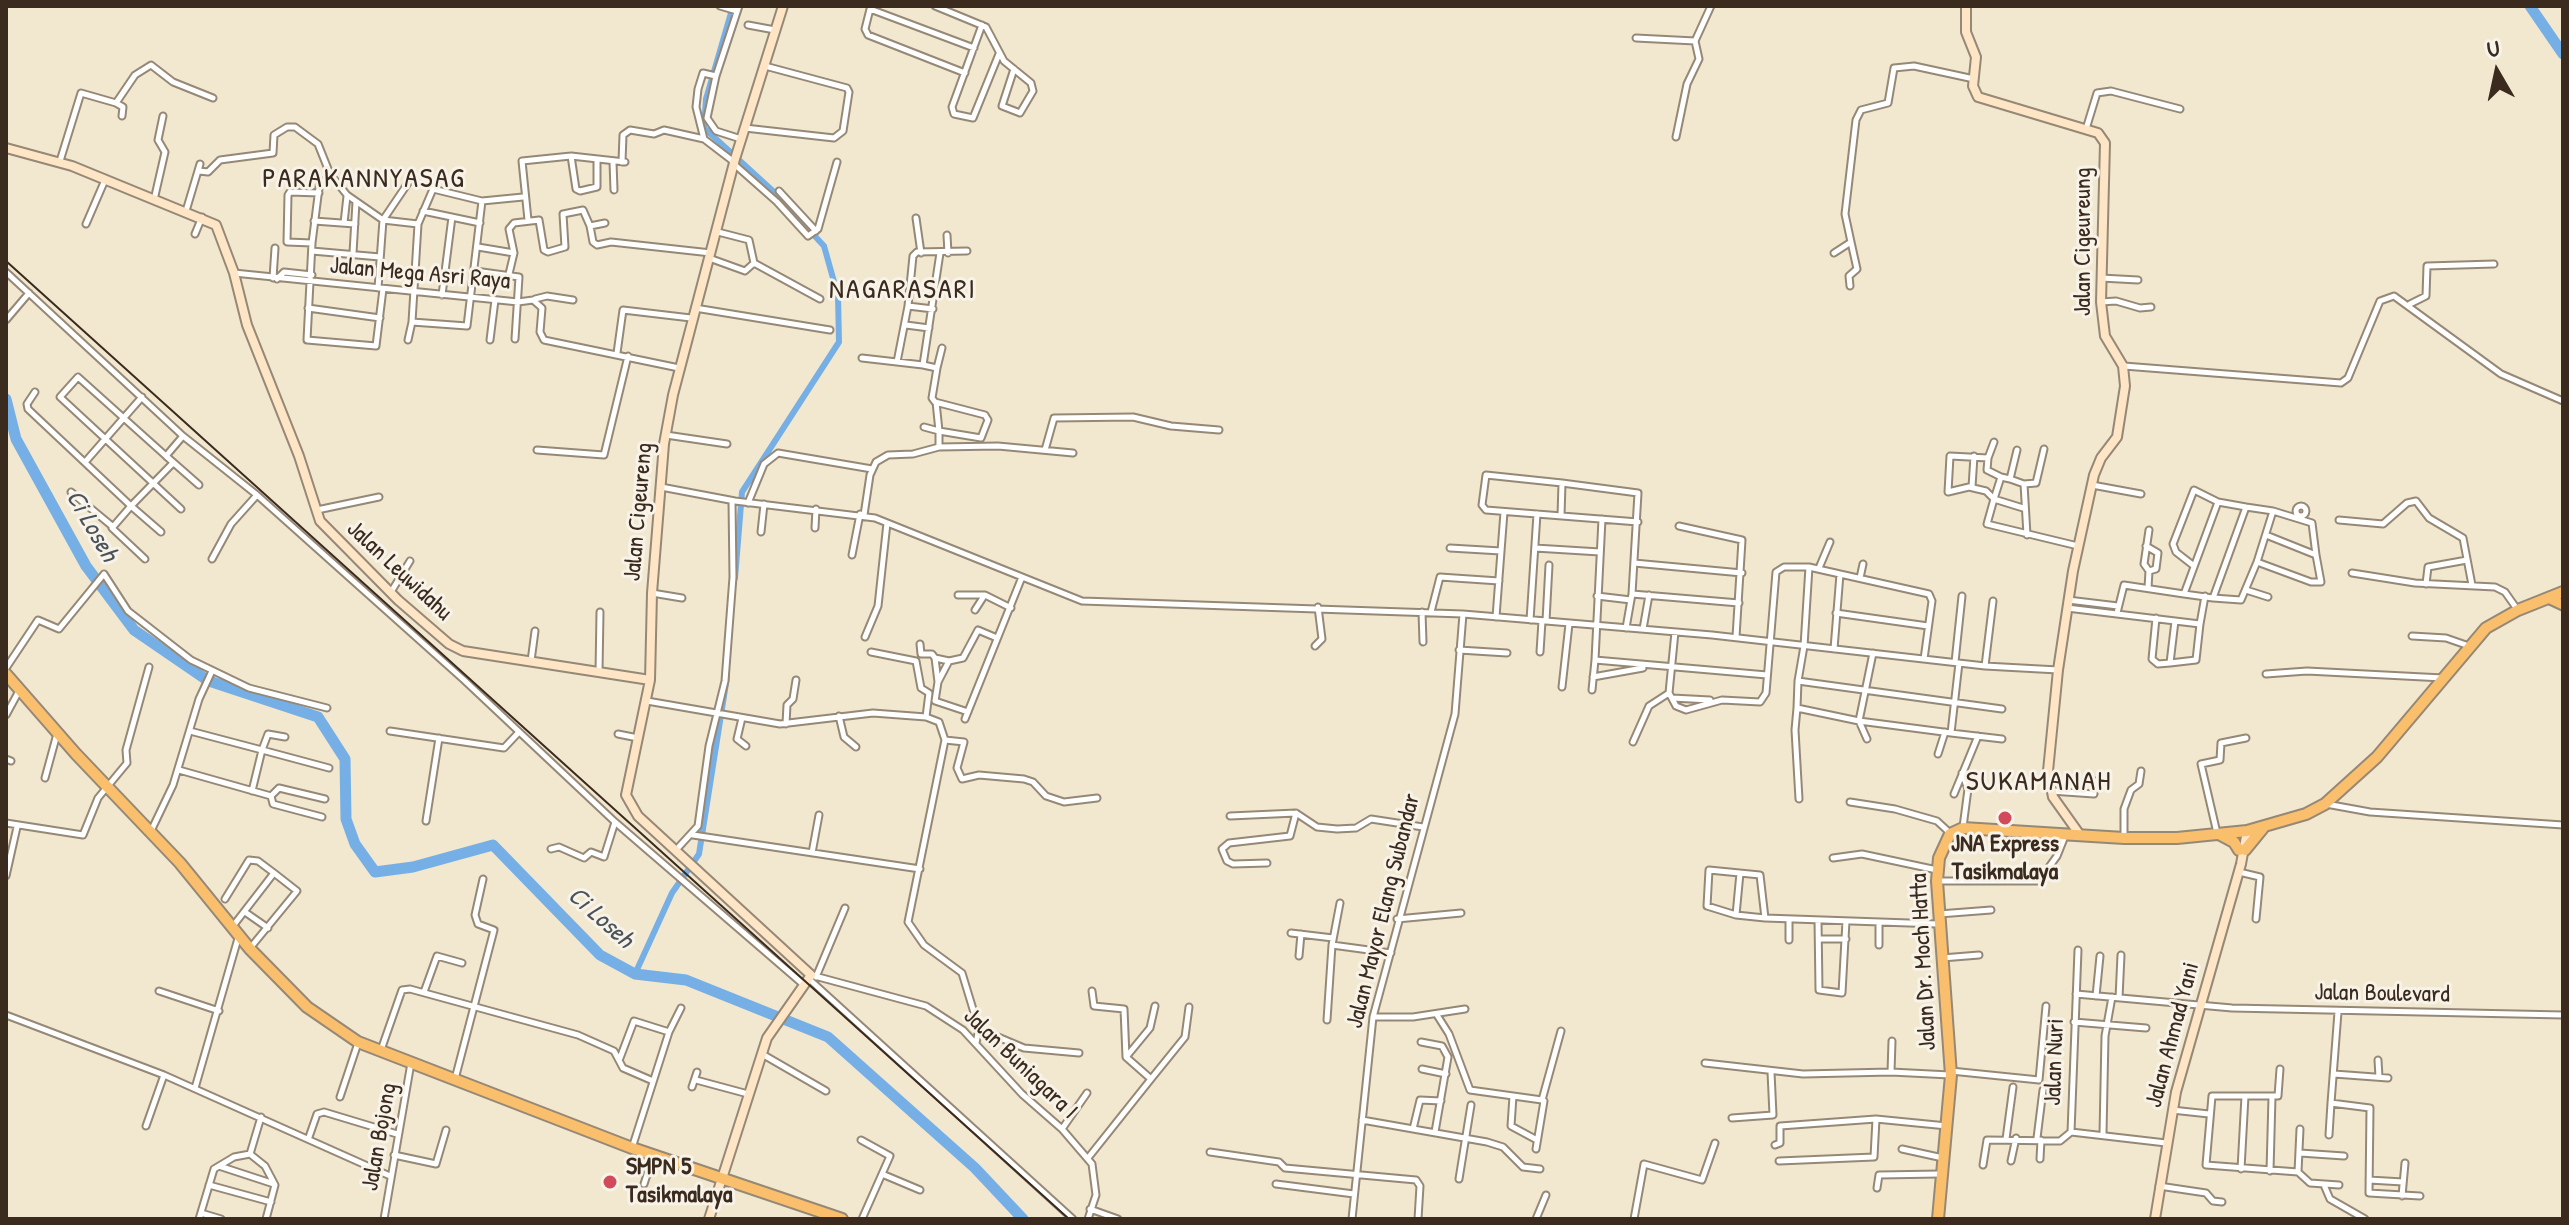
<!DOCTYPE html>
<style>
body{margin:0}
#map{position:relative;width:2569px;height:1225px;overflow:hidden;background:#f2e7cf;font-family:"Patrick Hand",sans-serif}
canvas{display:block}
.frame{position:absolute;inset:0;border:8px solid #3b2a1e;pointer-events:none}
.north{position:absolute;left:2457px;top:32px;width:80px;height:80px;-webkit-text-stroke:6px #f7f3e8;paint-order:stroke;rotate:351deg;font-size:22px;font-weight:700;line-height:32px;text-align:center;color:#3b2a1e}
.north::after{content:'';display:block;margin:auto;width:28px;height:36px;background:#3b2a1e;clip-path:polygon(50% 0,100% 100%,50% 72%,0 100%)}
</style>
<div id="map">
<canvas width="2569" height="1225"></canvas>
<div class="frame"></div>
<div class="north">U</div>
</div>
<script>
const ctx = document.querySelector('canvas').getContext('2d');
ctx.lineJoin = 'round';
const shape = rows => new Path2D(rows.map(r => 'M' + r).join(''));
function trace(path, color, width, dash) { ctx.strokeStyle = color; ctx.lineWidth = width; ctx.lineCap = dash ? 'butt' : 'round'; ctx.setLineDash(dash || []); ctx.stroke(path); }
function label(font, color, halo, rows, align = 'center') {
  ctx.font = font + ' "Patrick Hand",sans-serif'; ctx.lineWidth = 6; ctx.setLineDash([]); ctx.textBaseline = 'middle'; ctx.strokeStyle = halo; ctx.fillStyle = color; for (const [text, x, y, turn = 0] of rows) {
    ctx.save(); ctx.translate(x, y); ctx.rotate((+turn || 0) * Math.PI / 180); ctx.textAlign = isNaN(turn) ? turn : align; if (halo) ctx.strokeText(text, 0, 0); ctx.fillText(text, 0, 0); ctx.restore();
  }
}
trace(shape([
 [733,6,706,99,704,128,774,192,824,246,838,296,839,342,742,492,735,578],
 [635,974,672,893,699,854,727,677]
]), '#75afe6', 6);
trace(shape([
 [2530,6,2563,54],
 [6,399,16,439,86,566,134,630,207,680],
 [209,681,318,717,345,759,346,819,355,844,375,872,413,867,493,845,600,955,635,974,686,980,828,1037,975,1168,1023,1219]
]), '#75afe6', 11);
const street = shape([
 [720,6,737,11],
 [739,6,716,76,707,118,716,131,741,139],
 [935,6,986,27,1004,61,1031,83,1033,91,1020,113,1002,106,1014,69],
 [748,25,775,30],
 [982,25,952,107,954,114,973,118,999,54],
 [1636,38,1695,41,1711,6],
 [965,73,868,35,865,29,870,9,974,48],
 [116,103,123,107,122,116],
 [745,128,834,138,843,131,849,92,847,88,765,66],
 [2086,129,2097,93,2111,91,2180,109],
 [1676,137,1687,84,1699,59,1695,41],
 [704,139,696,107,698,89,703,73,716,76],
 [571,156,576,189,580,191,597,187,597,159],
 [60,161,81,93,116,103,135,75,151,65,173,82,213,98],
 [613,162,614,190],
 [622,162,623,135,630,130,654,134,664,130,704,139,734,162],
 [734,164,777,202,808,236,818,229,837,162],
 [199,171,208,172,220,160,273,153,274,135,287,127,295,127,318,144,330,174,347,195,383,220,418,224],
 [779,191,816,231],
 [319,193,290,192,288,195,287,242,312,243,307,340,376,346,383,289],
 [154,200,165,152,158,140,163,116],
 [482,201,467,326,412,322,418,224,433,189,482,201,523,197],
 [186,211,200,164],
 [423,211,480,223],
 [916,218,921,253],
 [528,220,522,161,571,156,625,162],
 [314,221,355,224],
 [344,223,347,196],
 [86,224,105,180],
 [590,226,593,242,597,245,611,242,711,253],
 [718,232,749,240,754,263,820,299],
 [195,234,202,217],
 [947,235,948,253],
 [312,243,320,180],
 [478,247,514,253,509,274],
 [312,251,380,257],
 [353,253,356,202],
 [514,253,509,229,514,223,539,220,544,250,548,252,565,247,563,214,583,210,590,226,605,223],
 [1834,253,1851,242,1845,214,1856,120,1861,110,1888,103,1894,68,1914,66,1974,79],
 [709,258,745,271,754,263],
 [475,271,519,277,515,339],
 [6,272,183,436,257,495,231,524,212,559],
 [234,273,518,302,533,300,542,308,540,332,544,340,679,368],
 [273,278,275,248],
 [2101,278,2138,280],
 [277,279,284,272,312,275],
 [1850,286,1849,276,1857,269,1851,242],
 [378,288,383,220,408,183],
 [442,295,452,217],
 [535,299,547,296,573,300],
 [2101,302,2116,301,2140,308,2151,307],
 [2410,304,2426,296,2427,266,2494,264],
 [308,308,380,318],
 [695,308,830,330],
 [933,309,908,306,913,256,917,252,967,251],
 [6,320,29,293],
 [906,325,929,328],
 [408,340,412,322],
 [490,340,495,300],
 [617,353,623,310,691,318],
 [862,358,923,365],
 [897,362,908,306],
 [2124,366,2341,383,2348,378,2380,301,2394,296,2501,374,2563,401],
 [937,368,942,348],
 [35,392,27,404,28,409,131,506,112,528,145,559],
 [924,427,939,431,936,402],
 [666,435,727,444],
 [183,436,166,456,199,485],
 [1994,442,1988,458,1950,456,1948,492,1969,487,1986,491,1994,499,1987,524,2078,546],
 [939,447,998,446,1073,453],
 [537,450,604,455,628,356],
 [1045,450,1054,418,1133,417,1171,426,1219,430],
 [166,456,78,377,60,397,181,509],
 [1988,458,1987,470,2001,477,1994,499,2023,508],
 [86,461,142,397],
 [2001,477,2010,479,2017,450],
 [2010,479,2024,484,2027,535],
 [1562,483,1638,493,1632,594,1626,628],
 [2024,484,2036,483,2044,449],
 [2092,485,2141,494],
 [661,487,735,501,875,518,1082,601,1463,614,1712,635,1985,666,2058,670],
 [1972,487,1974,456],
 [71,492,112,526],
 [257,495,464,680,615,822,804,985],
 [748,503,764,464,778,453,872,469],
 '2296 511a5 5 0 1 1 10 0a5 5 0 1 1-10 0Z',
 [317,510,379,497],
 [2273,511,2312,523,2316,555],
 [864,515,870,475,876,462,888,455,913,454,939,447,939,431,981,438,988,420,985,415,935,402,932,398,937,368,923,365,940,253],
 [1561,516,1562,483,1486,475,1482,505,1486,510,1638,522],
 [1602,519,1595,660,1767,675],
 [2339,520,2383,524,2407,503,2416,501,2429,518,2463,538,2472,585],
 [1679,526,1742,540,1736,637],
 [815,528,816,509],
 [161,532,131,506,173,463],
 [761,532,764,504],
 [2146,546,2158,553,2156,569,2149,571],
 [1450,548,1501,551],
 [1535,548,1600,552],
 [852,555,860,514],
 [2257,562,2311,582,2321,582,2316,555,2266,535],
 [1634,563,1742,573],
 [1809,567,1804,646,1798,681,2002,709],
 [1819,568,1830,542],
 [2352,573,2415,583,2495,587,2505,592,2517,609],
 [1860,578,1863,564],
 [2426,584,2428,567,2467,560],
 [2148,588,2149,571,2144,564,2149,530],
 [2246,590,2268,597],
 [391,592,410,561],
 [652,593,682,598],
 [1632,594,1739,603],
 [2184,594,2213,598,2246,507,2218,502],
 [958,595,985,595,1011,608],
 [1597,596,1631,600],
 [2213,598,2241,600,2257,562,2273,511,2246,507],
 [2068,600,2118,606],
 [2067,608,2200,624,2205,596],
 [975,610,984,596],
 [1422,612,1423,642],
 [1431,612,1440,577,1499,581],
 [1836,613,1928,626],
 [2117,613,2124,585,2184,594,2218,502,2194,490,2173,544,2176,552,2194,566],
 [1496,617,1504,512],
 [2156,618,2152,659,2158,664,2170,663],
 [1530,620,1537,514],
 [1546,621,1549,565],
 [2175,621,2170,663,2196,660,2200,624],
 [1643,629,1649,595],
 [1675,632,1669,693,1676,706,1686,710,1722,700,1760,702,1766,693,1776,572,1784,567,1809,567,1840,574],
 [2412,636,2446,638,2469,646],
 [865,637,878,606,887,523],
 [920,644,921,654,932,654,935,658],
 [1315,646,1322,639,1318,607],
 [1834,649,1840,574,1929,594,1932,601,1924,659],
 [1459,650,1507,653],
 [871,652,916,661,921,688,929,693,926,717],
 [1540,652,1542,621],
 [1873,653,1859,721,1951,733],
 [531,661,535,631],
 [949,661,963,658,978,630,997,638],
 [1955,662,1962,596],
 [1959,663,1951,733,2002,739],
 [1985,666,1993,601],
 [6,668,38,620,59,629,104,574,128,611,191,660,249,688,327,708],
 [599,672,600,612],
 [2266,674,2307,671,2443,678],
 [1593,677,1643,668],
 [1798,681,1797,708,1859,721,1867,739],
 [938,682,935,658,949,661,938,682,935,701,968,712],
 [1562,687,1569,624],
 [1592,690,1595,660],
 [1672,698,1710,700],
 [647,701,780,724,873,713,926,717,939,722,945,740,908,922,924,945,962,973,979,1029,976,1043],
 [1797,708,1795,730,1799,799],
 [6,715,19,691],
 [839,716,844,737,856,747],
 [742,718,737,739,746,746],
 [965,719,1022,577],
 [786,724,787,705,793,699,796,680],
 [190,731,262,750,268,734,285,737],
 [390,731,504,748,519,732],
 [618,734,638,738],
 [945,740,964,742,957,768,962,779,979,775,1024,779,1033,782,1046,796,1064,802,1097,798],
 [1633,742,1649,706,1669,693],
 [1938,754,1945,732],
 [6,759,11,761],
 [179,770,271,796,273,804,322,817],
 [1962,773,1968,789,1963,827],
 [45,778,57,734],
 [252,791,262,750,329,768],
 [2051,791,2094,794,2095,781],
 [1954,794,1978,736],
 [271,796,279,788,325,799],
 [1850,802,1895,809,1937,821,1950,833],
 [2326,804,2370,812,2563,825],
 [1230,816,1296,813,1317,827,1337,829,1356,828,1371,819,1423,827],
 [426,821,439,738],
 [6,823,83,835,98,798,127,763,126,750,149,667],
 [151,831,173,785,199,699,212,671],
 [2217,833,2201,764,2220,760,2221,743,2246,738],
 [693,835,920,869],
 [2124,837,2124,809,2131,790,2139,784,2141,771],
 [551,849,559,847,584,858,591,852,604,857,615,822],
 [676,850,698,826,709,746,725,681,733,577,732,501],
 [812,853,819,815],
 [1833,858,1862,854,1937,870],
 [1267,863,1233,864,1227,861,1222,849,1229,843,1290,836,1296,813],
 [2239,872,2260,877,2256,919],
 [6,876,17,827],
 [1938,881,2039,881,2057,856,2065,836],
 [225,899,249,860,258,861,274,873,233,926],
 [245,912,268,928],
 [1939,914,1991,910],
 [1736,915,1740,873],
 [1765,918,1760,875,1709,870,1707,906,1736,915,1765,918,1938,924],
 [1397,919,1461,913],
 [1789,919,1789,940],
 [1818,920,1819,990,1842,993,1846,921],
 [1879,922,1879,945],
 [1291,933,1333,938],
 [1819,939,1846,939],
 [1332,945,1391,953],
 [251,947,297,891,274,873],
 [1299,956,1301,934],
 [1942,958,1979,955],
 [811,975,926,1006,963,1030,1022,1094,1062,1129,1092,1164,1096,1195,1088,1219],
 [816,977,845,908],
 [809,979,1073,1219],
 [159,991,219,1011],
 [424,992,437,956,462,963],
 [2076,994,2232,1008,2563,1015],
 [2096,996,2100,956],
 [2119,998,2121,955],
 [2338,1012,2331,1103,2370,1108,2369,1193,2420,1196],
 [6,1015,164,1075,390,1176],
 [1437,1015,1449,1034,1470,1090,1542,1100,1561,1031],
 [1373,1017,1413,1017,1465,1009],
 [1327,1020,1332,945,1340,903],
 [2074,1022,2146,1028],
 [979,1029,1024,1048,1079,1053],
 [1892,1041,1891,1072,1950,1075],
 [1421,1042,1442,1046,1448,1057,1435,1132],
 [381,1050,402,990,410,989,578,1035,614,1051,623,1068,653,1081],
 [762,1054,826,1091],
 [1127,1056,1150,1028,1155,1006],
 [620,1058,634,1021,669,1032],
 [2378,1060,2379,1077],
 [1705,1063,1803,1074,1891,1072],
 [1422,1069,1446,1074],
 [2280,1069,2278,1096,2212,1096,2206,1165,2298,1172,2300,1129],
 [1951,1071,2039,1080,2046,1006],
 [2334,1074,2388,1078],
 [455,1079,494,930,478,924,475,915,483,879],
 [1151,1079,1185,1037,1189,1007],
 [696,1080,748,1094],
 [692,1087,697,1072],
 [195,1088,239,935],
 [1513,1096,1511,1126,1537,1140],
 [340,1097,358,1043],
 [2172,1110,2209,1114],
 [1732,1118,1773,1115,1771,1072],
 [1362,1120,1487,1142,1503,1147,1523,1167,1540,1169],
 [146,1126,164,1075],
 [1062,1129,1087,1093],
 [1413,1129,1420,1100,1441,1101],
 [2071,1132,2078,950],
 [2071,1132,2166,1143],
 [2103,1134,2105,1036,2112,997],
 [2329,1135,2331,1103],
 [309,1137,317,1114,324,1112,397,1134],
 [2037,1138,2043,1090],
 [2006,1139,2013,1087],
 [861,1140,890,1156,862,1219],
 [1775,1145,1780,1143,1780,1126,1876,1119,1947,1126],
 [632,1148,669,1032,681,1008],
 [1536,1149,1544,1101],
 [1902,1149,1943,1158],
 [1210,1152,1279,1162,1285,1168,1416,1180,1420,1186,1418,1219],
 [2300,1153,2344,1156],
 [250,1154,265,1166,275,1185,266,1219],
 [394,1155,436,1164,446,1130],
 [1088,1158,1151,1079,1126,1057,1124,1009,1094,1006,1092,991],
 [2040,1159,2041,1140],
 [1779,1161,1874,1157,1876,1119],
 [2011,1161,2016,1138],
 [1983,1165,1987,1140,2060,1141,2071,1132],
 [219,1166,274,1184],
 [2241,1169,2245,1096],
 [2270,1171,2272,1097],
 [2298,1172,2310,1183,2339,1185],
 [882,1174,920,1190],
 [1459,1179,1471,1105],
 [2369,1180,2403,1182],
 [644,1184,653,1156],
 [1276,1184,1354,1194],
 [209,1185,271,1202],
 [2324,1185,2330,1199,2365,1219],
 [2159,1186,2206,1193,2213,1201,2222,1202],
 [1877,1188,1879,1175,1940,1174],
 [2402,1196,2405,1163],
 [1090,1209,1118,1219],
 [201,1213,221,1219],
 [199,1219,214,1169,234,1157,250,1154,261,1117],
 [384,1219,411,1063],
 [1352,1219,1373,1017,1455,714,1463,614],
 [1536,1219,1546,1195],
 [1634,1219,1644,1164,1702,1180,1715,1143]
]);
const secondary = shape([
 [1966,6,1966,32,1976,57,1973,86,1978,97,2098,133,2105,143,2101,302,2105,336,2123,366,2125,386,2117,437,2101,458,2094,475,2073,571,2058,670,2048,771,2053,797,2080,835],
 [6,148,72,166,216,225,234,273,247,325,299,456,320,521,398,600,449,644,463,651,650,680],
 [709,1219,767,1038,811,975,638,816,626,795,650,680,652,593,664,444,673,395,735,159,783,6],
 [2155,1219,2176,1092,2241,864,2247,831]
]);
const primary = shape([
 [2548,598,2563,605]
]);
const highway = shape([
 [6,674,76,754,180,863,250,949,307,1007,358,1042,632,1148,842,1219],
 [2219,834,2234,842,2239,850],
 [2245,850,2263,828],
 [1938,1219,1951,1075,1937,881,1939,858,1950,834,1963,828,2124,838,2177,838,2247,831,2306,814,2325,804,2377,757,2486,628,2518,610,2563,592]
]);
trace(street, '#968876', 9);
trace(secondary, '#968876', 12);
trace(primary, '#968876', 13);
trace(highway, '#968876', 14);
trace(street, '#fff', 5);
trace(secondary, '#fde5c5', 8);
trace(primary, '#f9bf6d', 9);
trace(highway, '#f9bf6d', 10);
trace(shape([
 [6,261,1069,1219]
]), '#3b2a1e', 2);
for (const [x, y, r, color] of [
 [2005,818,8,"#d1495b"],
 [610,1182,8,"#d1495b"]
]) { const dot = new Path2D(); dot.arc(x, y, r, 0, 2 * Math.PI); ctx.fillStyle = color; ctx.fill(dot); trace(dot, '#f7f3e8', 3); }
label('24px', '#3b2a1e', '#f7f3e8', [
 ["Jalan Cigeureung",2084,242,-90],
 ["Jalan Mega Asri Raya",420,274,5],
 ["Jalan Cigeureng",639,512,-85],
 ["Jalan Leuwidahu",399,571,43],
 ["Jalan Mayor Elang Subandar",1384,911,-76],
 ["Jalan Dr. Moch Hatta",1924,962,-93],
 ["Jalan Boulevard",2382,994,1],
 ["Jalan Ahmad Yani",2173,1035,-75],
 ["Jalan Nuri",2055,1062,-88],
 ["Jalan Buniagara I",1020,1064,44],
 ["Jalan Bojong",380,1137,-80]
]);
label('bold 24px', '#3b2a1e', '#f7f3e8', [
 ["JNA Express",2005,845],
 ["Tasikmalaya",2005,873],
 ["SMPN 5",626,1168,"left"],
 ["Tasikmalaya",626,1196,"left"]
]);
label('italic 26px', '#4c525a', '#f7f3e8', [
 ["Ci Loseh",91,526,60],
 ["Ci Loseh",600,918,42]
]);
ctx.letterSpacing = '2px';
label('28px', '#3b2a1e', '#f7f3e8', [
 ["PARAKANNYASAG",364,180],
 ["NAGARASARI",903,291],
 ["SUKAMANAH",2039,783]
]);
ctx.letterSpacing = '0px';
</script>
